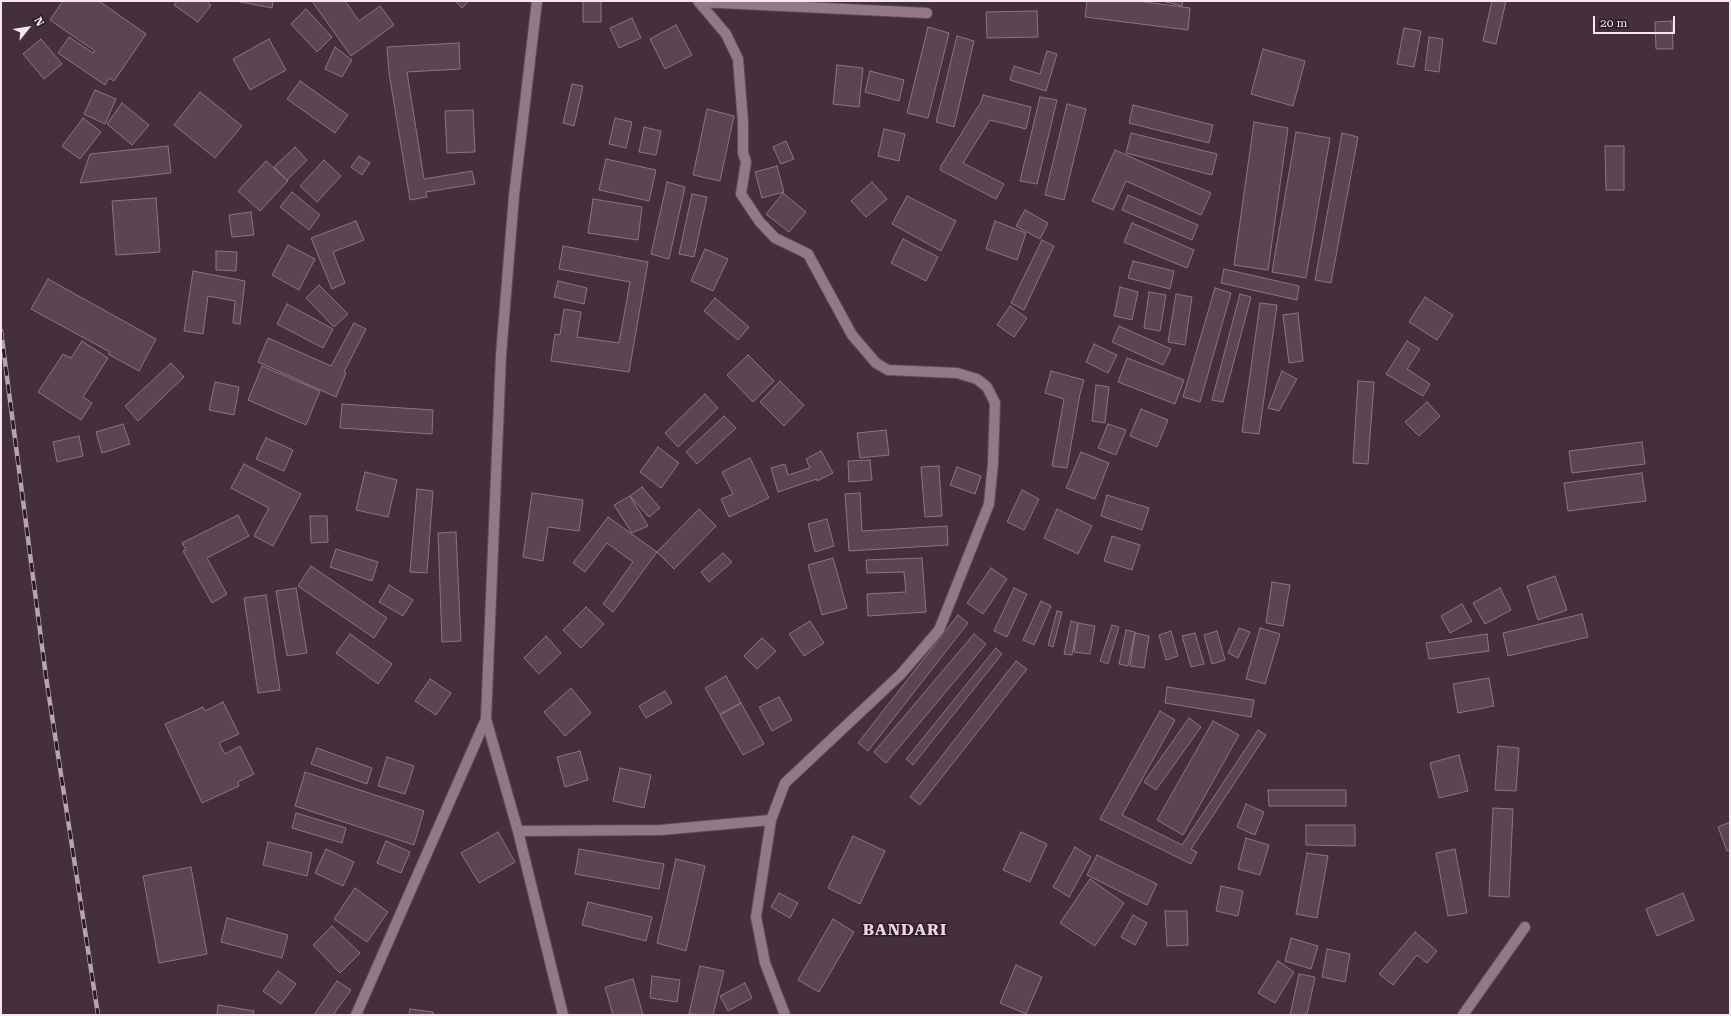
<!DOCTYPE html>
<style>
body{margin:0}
#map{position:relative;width:1731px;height:1016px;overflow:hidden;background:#452f3c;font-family:"Roboto Serif",serif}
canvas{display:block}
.frame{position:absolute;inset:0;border:2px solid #f5e7ef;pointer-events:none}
.north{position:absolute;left:8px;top:8px;width:40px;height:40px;-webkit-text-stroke:3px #251b21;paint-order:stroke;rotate:60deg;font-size:11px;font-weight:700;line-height:16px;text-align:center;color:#f5e7ef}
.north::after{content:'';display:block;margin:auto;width:14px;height:18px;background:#f5e7ef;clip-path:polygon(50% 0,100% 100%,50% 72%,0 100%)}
.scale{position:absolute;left:1593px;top:16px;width:82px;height:18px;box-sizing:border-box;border:2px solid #f5e7ef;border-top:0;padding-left:5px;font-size:12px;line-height:14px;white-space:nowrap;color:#f5e7ef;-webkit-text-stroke:3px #251b21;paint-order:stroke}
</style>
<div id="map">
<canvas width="1731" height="1016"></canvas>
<div class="frame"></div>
<div class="north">N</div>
<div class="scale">20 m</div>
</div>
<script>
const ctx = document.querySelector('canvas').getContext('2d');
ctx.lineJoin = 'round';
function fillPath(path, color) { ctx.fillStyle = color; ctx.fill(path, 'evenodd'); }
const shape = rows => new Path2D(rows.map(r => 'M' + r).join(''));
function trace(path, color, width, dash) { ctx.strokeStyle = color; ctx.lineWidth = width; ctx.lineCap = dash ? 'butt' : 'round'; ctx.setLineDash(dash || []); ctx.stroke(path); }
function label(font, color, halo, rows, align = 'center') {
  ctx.font = font + ' "Roboto Serif",serif'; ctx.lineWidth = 3; ctx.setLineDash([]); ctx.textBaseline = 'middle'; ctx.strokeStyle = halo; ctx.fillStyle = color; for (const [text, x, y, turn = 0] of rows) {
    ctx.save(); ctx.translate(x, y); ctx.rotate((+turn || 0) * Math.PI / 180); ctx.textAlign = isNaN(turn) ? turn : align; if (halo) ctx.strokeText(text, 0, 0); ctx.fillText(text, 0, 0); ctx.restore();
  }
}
const building = shape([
 [63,1,99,1,146,34,114,81,109,78,105,85,58,53,69,37,93,53,95,51,50,20,63,1],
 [177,1,206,1,211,5,198,22,174,5,177,1],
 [236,1,273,1,272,8,236,1],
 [312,1,345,1,359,21,380,6,394,25,351,56,312,1],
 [455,1,469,1,462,8,455,1],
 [583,1,601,1,601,22,583,22,583,1],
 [1087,1,1138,1,1190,8,1188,30,1085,17,1087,1],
 [1162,1,1183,1,1182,6,1162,1],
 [1492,1,1506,1,1496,44,1483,41,1492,1],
 [306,9,332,37,317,52,291,24,306,9],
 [1037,11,1038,37,987,38,986,12,1037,11],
 [632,18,641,38,619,48,610,28,632,18],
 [1672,21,1673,49,1656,49,1655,22,1672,21],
 [676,25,692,55,665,69,650,39,676,25],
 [928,27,949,33,928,118,907,113,928,27],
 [1404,28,1421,31,1414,67,1397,64,1404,28],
 [957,36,974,41,954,127,936,122,957,36],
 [1429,37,1443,39,1439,72,1425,70,1429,37],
 [41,39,62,64,44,79,23,54,41,39],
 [269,39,286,70,250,90,233,59,269,39],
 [459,43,460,69,407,72,424,179,472,171,475,184,426,192,427,197,410,200,389,73,387,47,459,43],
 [335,47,352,60,342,77,325,69,335,47],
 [1263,49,1305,61,1293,106,1251,94,1263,49],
 [1047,51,1057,54,1046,91,1010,80,1014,66,1040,74,1047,51],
 [837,65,863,68,859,107,833,104,837,65],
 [870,71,904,80,899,101,865,92,870,71],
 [300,81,348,115,335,133,287,99,300,81],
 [572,84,583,86,574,126,563,123,572,84],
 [95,90,116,99,105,124,84,114,95,90],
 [200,92,242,126,215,158,174,125,200,92],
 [983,95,1031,107,1026,129,990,120,963,163,1004,184,996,199,940,170,941,166,981,102,983,95],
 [1040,97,1057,100,1037,184,1020,181,1040,97],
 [122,103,149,125,132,145,107,124,122,103],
 [1067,104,1086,109,1064,200,1045,195,1067,104],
 [1133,105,1213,125,1209,143,1129,123,1133,105],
 [707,109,734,116,720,181,693,175,707,109],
 [473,110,475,152,447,153,445,111,473,110],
 [83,118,101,132,80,159,62,146,83,118],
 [615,118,632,122,626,148,609,144,615,118],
 [1254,122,1288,128,1268,270,1234,265,1254,122],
 [644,127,661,131,656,155,639,152,644,127],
 [884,129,905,134,899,161,878,156,884,129],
 [1296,132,1330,138,1306,278,1272,272,1296,132],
 [1131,133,1217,154,1212,175,1126,153,1131,133],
 [1342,133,1358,137,1331,283,1315,280,1342,133],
 [786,141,794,159,781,164,773,147,786,141],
 [168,146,171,173,80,183,90,154,168,146],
 [1605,146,1624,146,1624,190,1606,190,1605,146],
 [295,147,307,160,287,180,274,167,295,147],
 [1115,150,1211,193,1201,215,1126,181,1113,210,1092,201,1115,150],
 [359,156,370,163,362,175,351,167,359,156],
 [606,159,656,170,649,201,599,190,606,159],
 [324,160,341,176,317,202,300,186,324,160],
 [266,161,288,181,260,211,238,191,266,161],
 [777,166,784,192,762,198,755,172,777,166],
 [667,182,685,187,669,259,651,254,667,182],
 [872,182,887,199,866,217,851,201,872,182],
 [292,192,320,215,309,230,280,207,292,192],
 [783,193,806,212,789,232,766,214,783,193],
 [692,194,707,197,694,257,679,254,692,194],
 [1128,195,1198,225,1192,240,1122,210,1128,195],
 [907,196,956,221,941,251,892,224,907,196],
 [156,198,160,252,116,255,112,201,156,198],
 [593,199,642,207,638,240,588,233,593,199],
 [1025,210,1048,223,1040,239,1016,226,1025,210],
 [251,212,254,235,232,237,229,215,251,212],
 [356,221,364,240,333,252,345,283,332,289,311,238,356,221],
 [995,221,1026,233,1017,260,986,249,995,221],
 [1132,223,1194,250,1187,268,1124,242,1132,223],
 [903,239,938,257,926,281,891,263,903,239],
 [1042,240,1054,246,1024,310,1011,303,1042,240],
 [288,245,315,259,299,290,272,275,288,245],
 [563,246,648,262,629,372,551,361,555,334,560,335,564,309,581,312,577,337,619,343,630,282,559,269,563,246],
 [705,249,728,259,713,291,691,281,705,249],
 [216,251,237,252,236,271,216,270,216,251],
 [1133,261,1174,271,1170,289,1128,278,1133,261],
 [1224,269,1299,286,1297,300,1221,283,1224,269],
 [193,271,245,281,240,324,233,323,235,301,208,296,203,334,184,331,193,271],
 [48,279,156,339,139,371,108,354,110,352,31,309,48,279],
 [558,281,587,288,584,304,554,297,558,281],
 [319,285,348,314,334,327,306,298,319,285],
 [1120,287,1138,292,1132,320,1114,316,1120,287],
 [1215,288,1231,293,1200,402,1183,397,1215,288],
 [1149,292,1166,295,1160,331,1144,328,1149,292],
 [1176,294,1192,297,1185,345,1168,342,1176,294],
 [1240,294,1251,297,1223,402,1212,400,1240,294],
 [1425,297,1453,315,1437,340,1409,322,1425,297],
 [715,298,749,327,738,340,704,311,715,298],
 [1260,303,1277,305,1259,434,1242,432,1260,303],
 [287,304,333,329,323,348,277,324,287,304],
 [1010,306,1027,318,1014,337,997,325,1010,306],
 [1298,313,1303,361,1289,363,1283,315,1298,313],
 [354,323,366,329,344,372,346,373,336,397,258,362,268,338,331,366,354,323],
 [1119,326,1171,349,1163,365,1112,342,1119,326],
 [82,341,108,358,83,397,92,403,81,420,38,392,63,354,71,358,82,341],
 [1407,341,1420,349,1407,369,1430,384,1423,396,1386,374,1407,341],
 [1094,344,1117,355,1108,373,1086,362,1094,344],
 [748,355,774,381,753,402,727,375,748,355],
 [1127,358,1184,380,1175,404,1118,382,1127,358],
 [171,363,184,377,138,421,125,406,171,363],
 [262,366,320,391,306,425,248,400,262,366],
 [1051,371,1084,380,1080,394,1067,468,1052,466,1064,399,1045,393,1051,371],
 [1282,371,1297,379,1279,411,1268,408,1282,371],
 [780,381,804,405,784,426,760,402,780,381],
 [1358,381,1374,382,1368,464,1353,463,1358,381],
 [215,382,239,387,234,415,209,410,215,382],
 [1096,385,1109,387,1105,423,1092,421,1096,385],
 [705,394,718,408,678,447,665,433,705,394],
 [1427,402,1440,416,1419,436,1405,422,1427,402],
 [342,404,433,410,432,434,340,428,342,404],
 [1141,409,1168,420,1157,447,1130,436,1141,409],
 [724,416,736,428,697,464,686,452,724,416],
 [123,424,130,444,102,453,96,432,123,424],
 [1108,424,1126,430,1116,455,1098,448,1108,424],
 [886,430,889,455,860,458,857,433,886,430],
 [79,436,83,456,57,462,53,442,79,436],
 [266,438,293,450,284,471,256,459,266,438],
 [1642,442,1645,464,1572,473,1569,451,1642,442],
 [658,447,679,463,661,488,640,472,658,447],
 [821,451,833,473,817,481,817,479,778,492,771,468,785,464,788,475,810,468,806,459,821,451],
 [1081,452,1109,463,1095,499,1066,488,1081,452],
 [750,458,769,498,729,517,721,499,733,494,722,472,750,458],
 [870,460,872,480,849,482,848,461,870,460],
 [244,464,301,494,273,546,254,536,269,508,231,488,244,464],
 [939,466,942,516,925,517,921,467,939,466],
 [957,467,981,476,975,494,950,485,957,467],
 [365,472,397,480,388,517,356,510,365,472],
 [1642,473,1646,501,1568,511,1564,483,1642,473],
 [642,487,660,508,649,517,630,496,642,487],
 [417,489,433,491,427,573,410,572,417,489],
 [1022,490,1039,499,1024,530,1007,522,1022,490],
 [532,493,583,500,579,531,548,527,543,561,523,557,532,493],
 [860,493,862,531,947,526,948,545,849,551,845,494,860,493],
 [1107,495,1149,508,1142,530,1101,516,1107,495],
 [630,496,648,526,632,533,614,505,630,496],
 [699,509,716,526,674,569,657,552,699,509],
 [1057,509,1092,526,1078,554,1044,538,1057,509],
 [238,515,249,536,207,558,227,594,212,603,183,551,186,550,182,543,238,515],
 [310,516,327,516,328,542,311,543,310,516],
 [608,517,657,552,613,612,603,604,633,562,607,543,585,572,573,563,608,517],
 [827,519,834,546,815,552,808,524,827,519],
 [456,532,461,641,442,642,438,533,456,532],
 [1112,536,1140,545,1132,570,1104,561,1112,536],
 [336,549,378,562,372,581,330,567,336,549],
 [723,553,732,562,709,582,701,572,723,553],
 [833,558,847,608,822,615,808,565,833,558],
 [922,558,926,612,868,616,867,594,906,592,904,572,867,573,866,560,922,558],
 [311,566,387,618,374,638,298,586,311,566],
 [991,568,1007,579,983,614,967,603,991,568],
 [1555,576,1567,610,1538,620,1527,586,1555,576],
 [1272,582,1290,585,1283,626,1266,623,1272,582],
 [389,585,413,600,403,616,379,602,389,585],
 [296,588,307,653,287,656,276,591,296,588],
 [1014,588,1027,594,1007,637,994,631,1014,588],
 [1500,588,1511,610,1485,624,1473,603,1500,588],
 [266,595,280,690,258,693,244,598,266,595],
 [1041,601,1051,606,1034,645,1023,640,1041,601],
 [1462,604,1472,621,1450,633,1441,616,1462,604],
 [586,607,604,624,581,648,563,630,586,607],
 [1057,611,1062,612,1053,647,1048,645,1057,611],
 [1582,614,1588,637,1508,656,1503,633,1582,614],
 [958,615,968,623,868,751,858,743,958,615],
 [810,621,824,643,804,656,789,634,810,621],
 [1071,621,1078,623,1072,655,1064,654,1071,621],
 [1078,623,1095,626,1090,654,1074,652,1078,623],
 [1112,625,1119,627,1108,664,1100,661,1112,625],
 [1239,628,1250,632,1238,658,1228,653,1239,628],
 [1260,628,1280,634,1265,684,1246,679,1260,628],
 [1126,630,1135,632,1128,666,1119,664,1126,630],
 [1171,631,1178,656,1166,660,1159,635,1171,631],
 [1217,631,1225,660,1212,664,1204,635,1217,631],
 [1135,633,1149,636,1144,668,1130,666,1135,633],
 [1195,633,1204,664,1191,667,1182,636,1195,633],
 [350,634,392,664,378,684,336,653,350,634],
 [974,634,986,644,886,763,874,752,974,634],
 [1487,634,1489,651,1429,659,1426,643,1487,634],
 [546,636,561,653,539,674,524,658,546,636],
 [762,638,776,651,757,669,744,656,762,638],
 [996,648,1002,654,913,765,906,759,996,648],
 [1016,661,1027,669,920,805,910,797,1016,661],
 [726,676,741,703,720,714,705,688,726,676],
 [1489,678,1494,706,1458,713,1453,684,1489,678],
 [430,679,451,693,436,715,415,701,430,679],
 [1167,687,1254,700,1251,717,1165,703,1167,687],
 [571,688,591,713,565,736,544,712,571,688],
 [665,691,672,703,646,718,639,706,665,691],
 [779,697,792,720,772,731,759,707,779,697],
 [223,702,239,734,219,743,225,754,240,746,254,774,238,782,239,786,202,803,165,724,203,707,205,711,223,702],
 [741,703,764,744,743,755,720,715,741,703],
 [1160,711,1175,720,1122,815,1182,845,1258,730,1266,735,1191,849,1197,852,1191,864,1100,819,1160,711],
 [1189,718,1201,727,1156,790,1144,782,1189,718],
 [1213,721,1239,735,1183,835,1157,820,1213,721],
 [1498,746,1519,748,1516,791,1495,790,1498,746],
 [317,748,372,768,367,784,311,764,317,748],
 [580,751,588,780,565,787,557,757,580,751],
 [1459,755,1468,791,1439,798,1430,763,1459,755],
 [387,757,414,766,405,794,378,786,387,757],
 [620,768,651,775,644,808,613,801,620,768],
 [305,772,424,811,414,845,295,806,305,772],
 [1268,790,1346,790,1346,806,1269,806,1268,790],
 [1246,804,1264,812,1255,835,1237,827,1246,804],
 [1493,808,1513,809,1509,897,1489,896,1493,808],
 [296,813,346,828,342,843,292,828,296,813],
 [1730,822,1730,850,1727,851,1718,827,1730,822],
 [1306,825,1355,825,1355,846,1306,845,1306,825],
 [498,832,515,862,479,883,461,853,498,832],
 [1021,832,1047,844,1030,882,1003,870,1021,832],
 [853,836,885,851,860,904,828,888,853,836],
 [1246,838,1269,845,1260,875,1238,869,1246,838],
 [386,841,410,852,401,873,377,863,386,841],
 [268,842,312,853,307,876,263,865,268,842],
 [1075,847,1091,857,1069,897,1053,887,1075,847],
 [326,849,354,862,343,886,315,873,326,849],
 [579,849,664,864,659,889,575,874,579,849],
 [1455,849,1467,913,1448,916,1436,853,1455,849],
 [1307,853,1328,856,1317,918,1296,914,1307,853],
 [1097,855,1157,884,1147,905,1087,875,1097,855],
 [676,859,705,866,686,951,657,943,676,859],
 [191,867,207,954,159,963,143,876,191,867],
 [1090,879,1124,903,1095,946,1060,923,1090,879],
 [1221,886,1243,891,1238,916,1216,911,1221,886],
 [355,888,388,912,367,942,334,919,355,888],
 [779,893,798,903,790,918,771,907,779,893],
 [1683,893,1694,920,1657,936,1646,909,1683,893],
 [588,902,652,917,646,941,582,925,588,902],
 [1165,911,1187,911,1188,945,1167,946,1165,911],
 [1133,915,1147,923,1135,945,1121,937,1133,915],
 [227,918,288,935,282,958,221,942,227,918],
 [833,919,854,932,819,992,798,980,833,919],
 [332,926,360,953,340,973,313,945,332,926],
 [1415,932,1437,951,1427,963,1417,955,1393,985,1379,974,1415,932],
 [1291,938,1318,946,1311,969,1285,961,1291,938],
 [1327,949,1350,954,1345,982,1322,977,1327,949],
 [1278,961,1294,972,1275,1003,1258,993,1278,961],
 [1016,965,1042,977,1026,1014,1000,1003,1016,965],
 [700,966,724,971,713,1015,689,1014,700,966],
 [278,971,296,984,281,1004,263,991,278,971],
 [1299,974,1315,977,1307,1015,1290,1015,1299,974],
 [652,976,680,980,677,1002,650,998,652,976],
 [633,979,643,1015,613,1015,605,987,633,979],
 [337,981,351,990,333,1015,314,1015,337,981],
 [745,983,752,998,728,1011,720,996,745,983],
 [218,1005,254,1011,253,1015,217,1015,218,1005],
 [410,1009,433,1012,433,1015,409,1015,410,1009]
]);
fillPath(building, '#5c4553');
trace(building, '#8d7483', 1);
const minor = shape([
 [537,1,514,196,501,355,486,719,518,831,563,1015],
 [698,1,726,34,738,59,743,122,743,153,746,162,741,194,759,221,775,238,808,254,852,335,876,363,888,370,957,373,977,379,987,387,995,403,993,463,989,504,939,630,901,674,785,783,771,820,756,917,765,963,785,1015],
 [700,2,927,13],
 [518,831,661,830,771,820],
 [356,1015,486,719],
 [1463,1015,1525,927]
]);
trace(minor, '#5f4d58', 12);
trace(minor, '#937988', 10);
const rail = shape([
 [1,331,46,677,98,1015]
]);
trace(rail, '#b6a5af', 4.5);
trace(rail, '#251b21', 3, [9]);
ctx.letterSpacing = '1px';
label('bold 16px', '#efd3e4', '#251b21', [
 ["BANDARI",905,930]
]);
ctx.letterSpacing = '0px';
</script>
